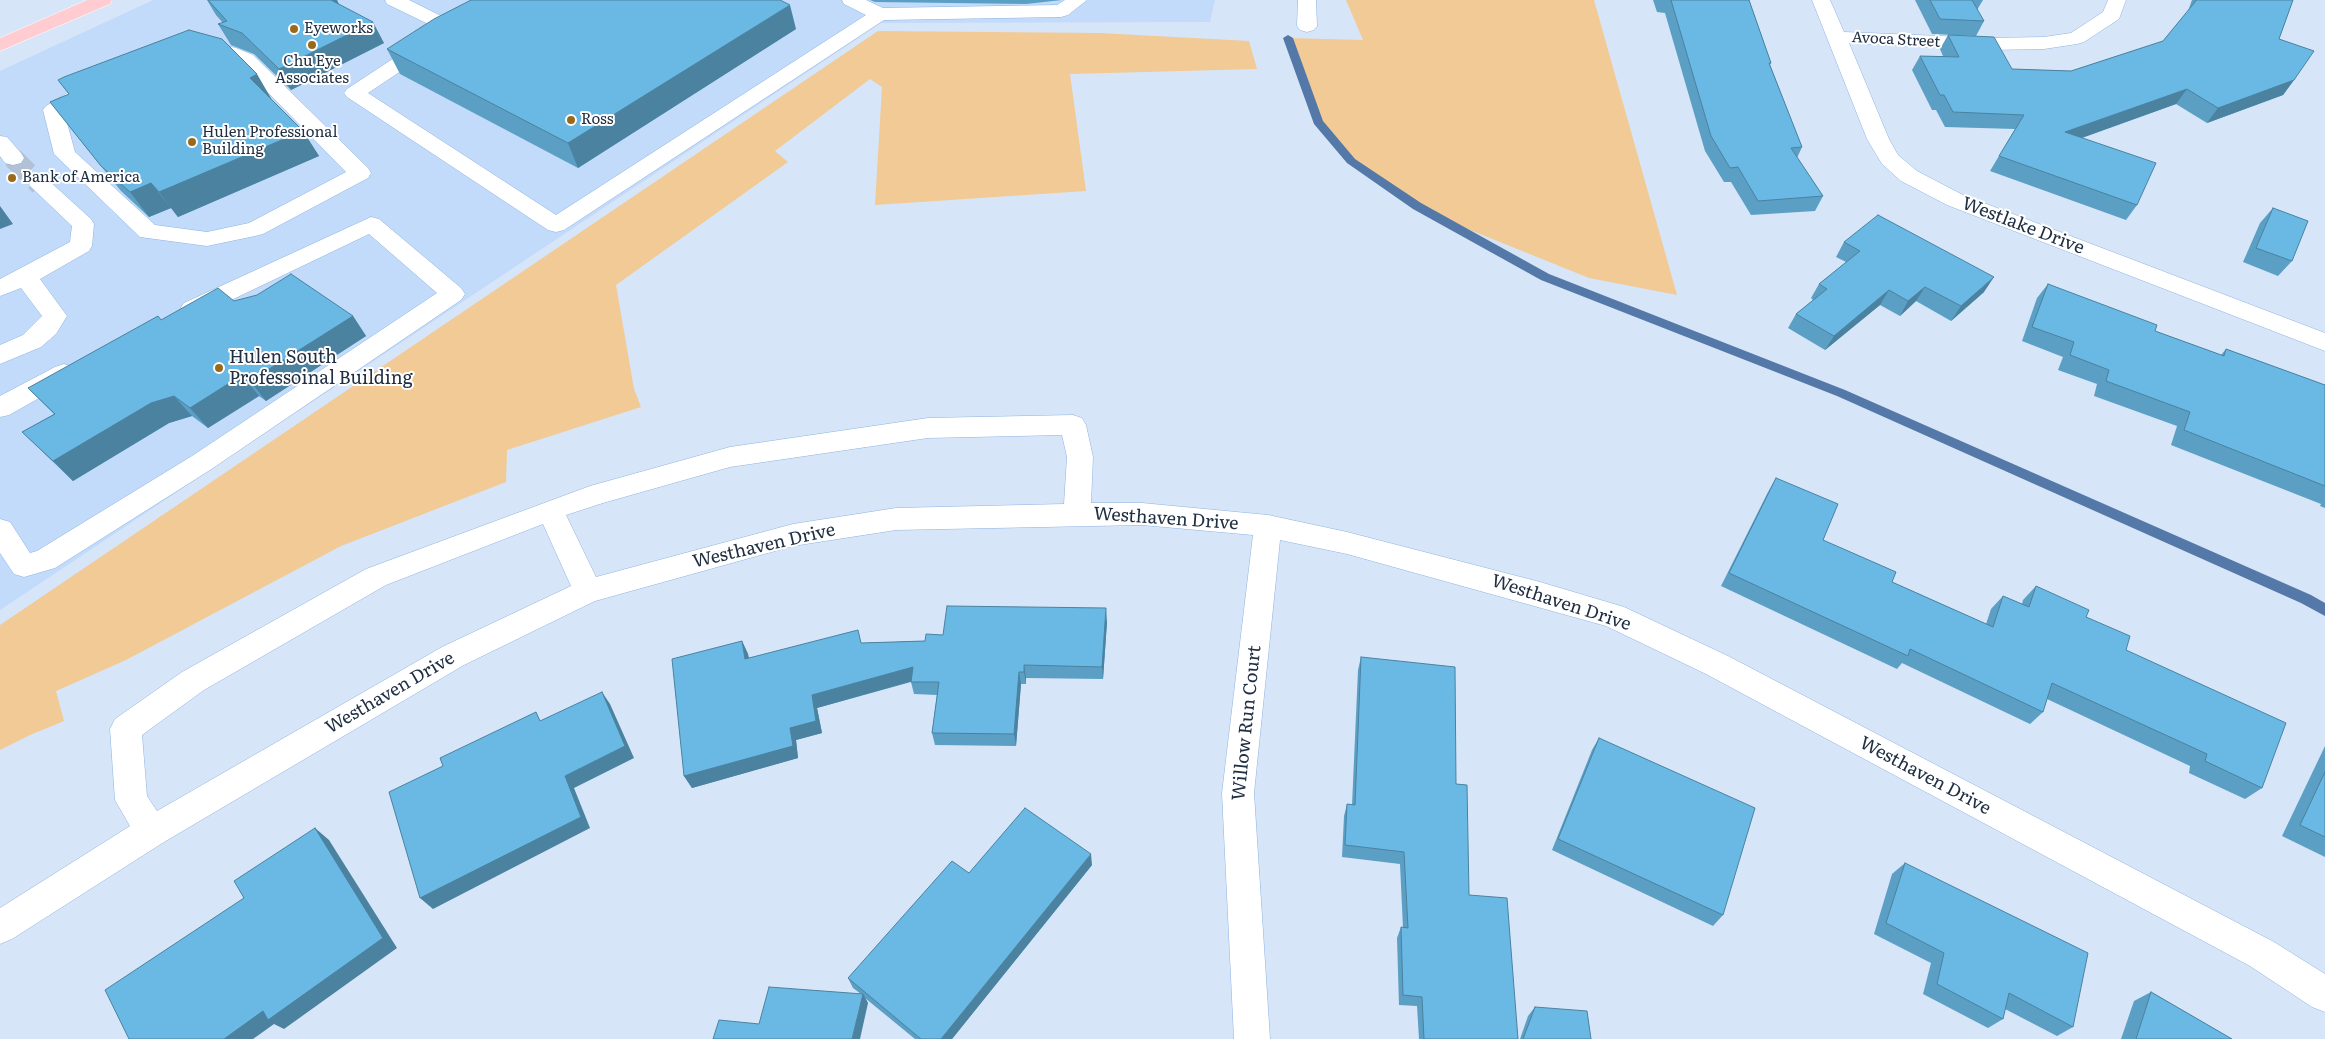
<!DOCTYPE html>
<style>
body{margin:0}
canvas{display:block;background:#d6e5f8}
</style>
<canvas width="2325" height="1039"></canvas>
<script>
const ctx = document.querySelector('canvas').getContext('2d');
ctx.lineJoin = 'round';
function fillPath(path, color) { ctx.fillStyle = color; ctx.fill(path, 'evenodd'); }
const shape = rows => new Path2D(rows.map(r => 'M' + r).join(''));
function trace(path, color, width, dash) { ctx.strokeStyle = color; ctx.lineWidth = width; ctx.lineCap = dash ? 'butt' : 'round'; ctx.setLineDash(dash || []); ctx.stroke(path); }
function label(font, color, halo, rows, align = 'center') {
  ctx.font = font + ' Literata,serif'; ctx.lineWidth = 4; ctx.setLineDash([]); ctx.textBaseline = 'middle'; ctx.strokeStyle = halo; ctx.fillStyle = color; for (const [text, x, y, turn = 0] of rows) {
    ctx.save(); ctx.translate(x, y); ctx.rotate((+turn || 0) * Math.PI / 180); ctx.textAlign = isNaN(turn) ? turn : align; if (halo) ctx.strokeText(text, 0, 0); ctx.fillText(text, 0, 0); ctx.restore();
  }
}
fillPath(shape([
 [153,0,1215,0,1210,22,881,23,0,610,0,71]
]), '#c2dbfb');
fillPath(shape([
 [1346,0,1594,0,1677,295,1589,278,1438,217,1358,165,1318,122,1288,38,1363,40],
 [878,31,1100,33,1249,41,1257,69,1070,74,1086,191,875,205,882,87,870,79,775,151,788,162,616,285,634,389,641,407,507,450,506,482,341,546,126,660,56,691,64,721,30,735,0,750,0,625]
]), '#f2ca95');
fillPath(shape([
 [1288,35,1293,38,1323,121,1355,159,1421,203,1549,274,1845,390,2311,595,2325,603,2325,616,2301,603,1837,396,1541,280,1413,209,1347,163,1314,124,1283,38,1288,35]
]), '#5478a8');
trace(shape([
 [13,158,40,185]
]), '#b2c1d4', 21, [21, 11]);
const minor = shape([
 [385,0,409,0,451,21,491,0,514,0,512,4,451,35,387,4,385,0],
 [842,0,866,0,883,8,1057,5,1065,0,1087,0,1068,15,1061,17,884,20,564,230,556,232,548,230,347,97,344,93,347,89,420,41,427,39,434,41,437,45,434,49,368,93,556,215,866,15,844,4,842,0],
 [1298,0,1316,0,1317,26,1314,30,1307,32,1300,30,1297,26,1298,0],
 [1812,0,1830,0,1844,32,1988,38,2044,37,2071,33,2103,12,2108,0,2126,0,2119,19,2084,42,2077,44,2044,49,1988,50,1849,43,1889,139,1898,155,1917,171,1963,195,2325,333,2325,351,1947,205,1901,181,1882,164,1867,139,1812,0],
 [202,40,236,48,253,55,368,168,371,173,368,178,263,234,255,236,207,246,140,237,54,154,43,110,46,106,77,87,84,85,91,87,94,91,91,95,64,112,75,152,155,225,207,232,249,223,346,172,239,63,223,57,195,50,192,46,195,42,202,40],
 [0,136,7,137,21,153,24,158,21,163,13,165,5,163,0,156,0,136],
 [40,178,48,180,91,219,94,224,92,246,89,251,40,279,67,316,56,334,41,347,0,364,0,345,23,335,42,316,21,288,0,296,0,279,70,242,72,226,29,185,32,180,40,178],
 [371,217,379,219,461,288,465,294,461,300,210,470,55,568,24,577,14,574,0,553,0,519,10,522,30,553,37,551,192,456,437,293,369,234,200,315,192,317,184,315,180,309,184,303,371,217],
 [64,364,73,367,77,373,73,379,9,415,0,417,0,396,55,367,64,364],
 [1073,415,1082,418,1086,425,1093,457,1091,503,1142,503,1268,515,1347,532,1540,582,1624,607,1728,656,2274,942,2325,974,2325,1012,2312,1007,2250,966,1706,674,1606,626,1347,554,1280,540,1254,793,1270,1039,1234,1039,1222,793,1253,535,1142,525,896,530,793,546,595,601,464,665,164,842,12,939,0,944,0,908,130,826,115,800,110,729,115,719,182,672,366,569,590,486,730,447,928,418,1073,415],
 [1062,435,1067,457,1064,504,896,508,793,524,596,577,566,515,603,503,730,467,928,438,1062,435],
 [543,524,571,586,442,647,157,811,147,796,142,735,204,690,386,585,543,524]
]);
const major = shape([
 [87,0,112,0,110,4,0,51,0,38,87,0]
]);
trace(minor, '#8fb3e0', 1);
trace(major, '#fff', 1);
fillPath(minor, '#fff');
fillPath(major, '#ffcdd1');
fillPath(shape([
 [207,0,337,0,339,5,384,43,291,90,254,54,231,45,218,24,223,23,216,15],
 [870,0,1062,0,1026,4,875,2],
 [1653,0,1749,0,1771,63,1770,65,1802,147,1797,158,1823,196,1815,211,1751,215,1731,182,1724,182,1705,151,1665,13,1657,12],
 [1915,0,1983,0,1977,10,1984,21,1976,36,1932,34],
 [2192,0,2293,0,2279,39,2294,80,2283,95,2207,123,2176,104,2082,138,2137,205,2126,220,1990,171,2015,129,1945,127,1936,110,1932,110,1912,70,1920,56,1943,56,1940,49,1948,35,2012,69,2071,71,2163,41,2188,11],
 [796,29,578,168,400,74,387,49],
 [58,80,272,100,303,131,319,156,178,217,171,208,149,217,121,191,50,102,69,94],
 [2273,208,2292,261,2278,276,2243,262,2260,223],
 [1844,242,1984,292,1951,321,1916,301,1900,316,1880,305,1825,350,1788,328,1796,314,1813,300,1811,298,1819,284,1846,262,1836,257],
 [2048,284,2155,331,2221,355,2226,349,2325,385,2325,508,2320,506,2321,504,2171,445,2177,426,2094,396,2097,384,2058,370,2063,357,2022,341,2037,298],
 [234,301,353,316,366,336,266,401,259,396,208,428,192,416,169,423,73,481,22,432,54,414,28,388,161,320],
 [1776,478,1823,540,1892,582,1986,624,1991,609,2003,596,2022,604,2023,600,2036,586,2086,617,2126,650,2262,788,2245,799,2189,773,2190,766,2047,699,2043,712,2030,724,1902,663,1897,669,1721,586,1768,492],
 [1107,622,1103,679,1026,678,1026,684,1021,684,1016,746,935,745,932,733,937,695,914,694,911,682,817,708,822,733,796,740,798,758,692,788,684,776,742,641,748,654,749,658,863,643,925,641,943,635],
 [1361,657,1456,784,1469,895,1518,1039,1419,1039,1417,1006,1399,1005,1397,938,1401,927,1403,928,1400,864,1342,857,1344,816,1347,804,1352,805,1358,670],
 [1599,738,1723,915,1713,926,1552,850,1592,750],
 [2325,746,2325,857,2282,836],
 [1905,863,2073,1027,2057,1036,2005,1009,2003,1019,1988,1028,1923,994,1931,963,1874,934,1892,874],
 [1092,865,952,1039,915,1039,865,998,868,1003,759,1024,861,994,853,988,848,978,969,873],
 [2151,992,2232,1039,2121,1039,2134,1001],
 [1535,1007,1591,1039,1520,1039,1528,1016]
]), '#5b9fc5');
fillPath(shape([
 [321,0,337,0,340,7],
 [790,5,796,29,578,168,568,143],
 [373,22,384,43,291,90,279,69],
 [257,74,272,100,250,78],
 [2294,80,2283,95,2207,123,2218,108],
 [2187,89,2176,104,2056,147,2065,132],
 [303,131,319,156,178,217,159,192],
 [151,183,171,208,149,217,130,192],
 [0,206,13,224,0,229],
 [1994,277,1984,292,1951,321,1961,306],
 [1925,287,1916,301,1900,316,1908,301],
 [1889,290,1880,305,1825,350,1834,336],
 [353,316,366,336,266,401,250,381],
 [242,375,259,396,208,428,190,408],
 [174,396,192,416,169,423,73,481,53,461,151,403],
 [1106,608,1107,622,1103,679,1102,667],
 [742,641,748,654,751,672,745,659],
 [1024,665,1026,678,1026,684,1024,672],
 [913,667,916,680,817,708,822,733,796,740,798,758,692,788,684,776,790,728,812,695],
 [1019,672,1021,684,1016,746,1014,734],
 [602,692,610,704,634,758,574,788,590,828,433,909,420,898,565,776],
 [315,828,329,840,397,948,284,1029,274,1024,253,1039,224,1039],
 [1091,854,1092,865,952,1039,941,1039],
 [863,994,868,1003,860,1039,852,1039]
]), '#4a82a0');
const building = shape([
 [208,0,331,0,373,22,279,69,242,33,218,24,227,21,208,0],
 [471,0,780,0,790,5,568,143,387,49,434,19,471,0],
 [1671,0,1749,0,1771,63,1769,63,1802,147,1791,148,1823,196,1758,201,1738,167,1730,168,1711,136,1671,0],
 [1930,0,1972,0,1984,21,1940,19,1930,0],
 [2196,0,2293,0,2279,39,2314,51,2294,80,2218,108,2187,89,2065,132,2156,163,2137,205,1999,156,2024,115,1953,112,1944,95,1940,95,1920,56,1959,57,1948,35,1994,37,2012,69,2071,71,2163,41,2195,2,2196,0],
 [189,30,222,39,257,74,250,78,303,131,159,192,151,183,130,192,101,166,50,102,69,94,58,80,64,77,189,30],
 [2273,208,2308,221,2292,261,2256,248,2273,208],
 [1878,215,1994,277,1961,306,1925,287,1908,301,1889,290,1834,336,1796,314,1827,289,1819,284,1860,251,1844,242,1878,215],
 [291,274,353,316,250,381,242,375,190,408,174,396,151,403,53,461,22,432,55,414,28,388,158,316,161,320,218,288,234,301,257,295,291,274],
 [2048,284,2157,325,2155,331,2224,356,2226,349,2325,385,2325,486,2184,430,2190,412,2106,381,2109,370,2070,355,2074,342,2032,327,2048,284],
 [1776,478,1838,504,1823,540,1896,572,1892,582,1993,627,2003,596,2029,607,2036,586,2089,610,2086,617,2130,636,2126,650,2286,723,2262,788,2205,761,2207,754,2052,683,2043,712,1910,649,1908,656,1729,573,1776,478],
 [947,606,1106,608,1102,667,1024,665,1024,672,1019,672,1014,734,932,733,939,682,911,682,913,667,812,695,816,721,790,728,793,746,684,776,672,659,742,641,745,659,858,630,861,643,925,641,926,634,943,635,947,606],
 [1361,657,1455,667,1456,784,1467,785,1469,895,1507,898,1518,1039,1424,1039,1422,997,1403,995,1401,927,1408,928,1404,852,1345,845,1347,804,1355,805,1361,657],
 [602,692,625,746,565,776,581,817,420,898,389,792,443,766,440,758,536,712,540,721,602,692],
 [1599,738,1755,808,1723,915,1558,839,1599,738],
 [2325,772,2325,837,2300,825,2325,772],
 [1025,808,1091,854,941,1039,921,1039,848,978,952,861,969,873,1025,808],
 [315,828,383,938,268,1020,263,1011,224,1039,129,1039,105,990,244,898,234,881,315,828],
 [1905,863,2088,953,2073,1027,2009,993,2003,1019,1937,984,1944,953,1886,923,1905,863],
 [769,987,863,994,852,1039,713,1039,719,1020,759,1024,769,987],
 [2151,992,2232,1039,2136,1039,2151,992],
 [1535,1007,1587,1011,1591,1039,1523,1039,1535,1007]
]);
fillPath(building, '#6ab9e5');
trace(building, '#4a82a0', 1);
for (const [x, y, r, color] of [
 [294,29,5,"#9a6a1c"],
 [312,45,5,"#9a6a1c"],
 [571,120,5,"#9a6a1c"],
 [192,142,5,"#9a6a1c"],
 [12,178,5,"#9a6a1c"],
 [219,368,5,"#9a6a1c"]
]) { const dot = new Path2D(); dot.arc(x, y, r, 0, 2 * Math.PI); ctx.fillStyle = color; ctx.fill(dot); trace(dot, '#fff', 2); }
label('15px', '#212f42', '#fff', [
 ["Eyeworks",304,29],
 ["Chu Eye",312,62,"center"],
 ["Associates",312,79,"center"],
 ["Ross",581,120],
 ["Hulen Professional",202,133],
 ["Building",202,150],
 ["Bank of America",22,178]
], 'left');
label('15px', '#212f42', '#fff', [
 ["Avoca Street",1896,40,3]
]);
label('18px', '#212f42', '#fff', [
 ["Westlake Drive",2023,226,21],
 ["Westhaven Drive",1166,519,4],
 ["Westhaven Drive",764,546,-13],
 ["Westhaven Drive",1561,603,18],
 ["Westhaven Drive",390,693,-30],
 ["Willow Run Court",1247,723,-84],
 ["Westhaven Drive",1925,776,28]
]);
label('18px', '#212f42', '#fff', [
 ["Hulen South",229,358],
 ["Professoinal Building",229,379]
], 'left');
</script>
